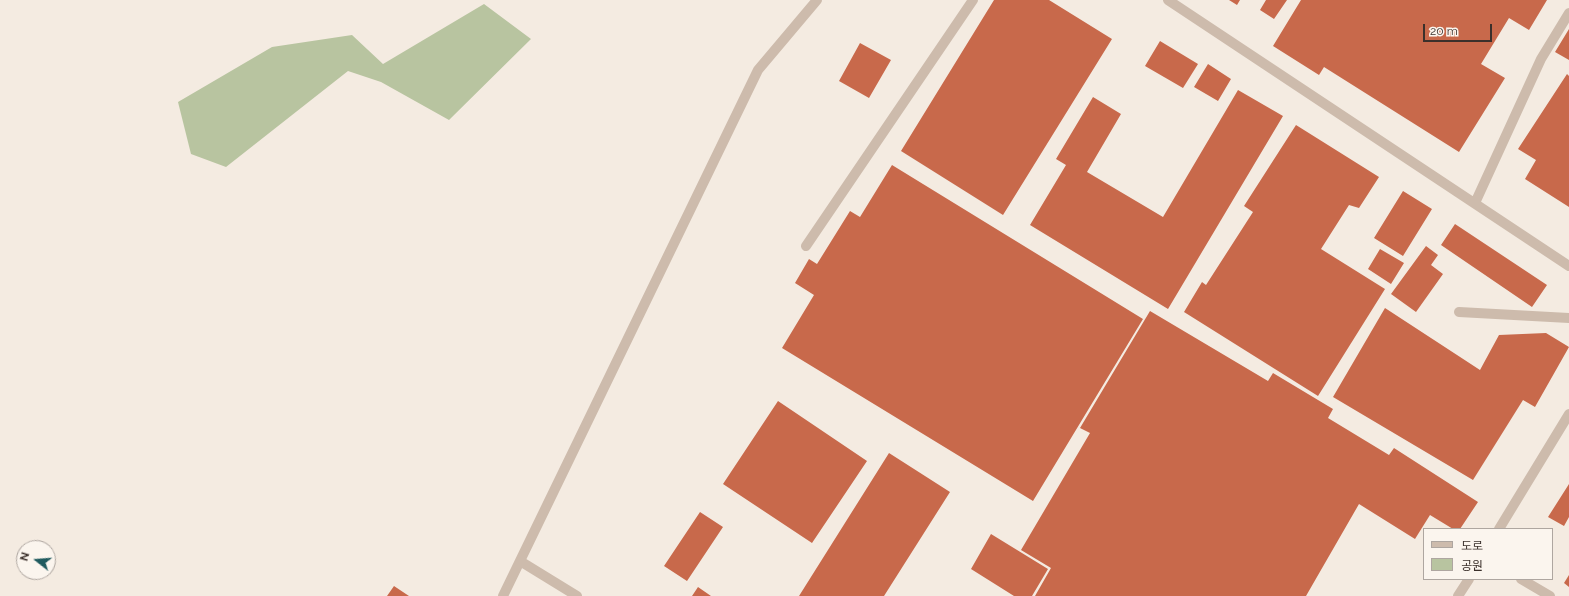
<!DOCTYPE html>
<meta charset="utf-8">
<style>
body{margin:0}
#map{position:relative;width:1569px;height:596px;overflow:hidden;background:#f4ebe1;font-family:Raleway,"Noto Sans KR",sans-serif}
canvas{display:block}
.legend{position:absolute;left:1423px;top:528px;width:130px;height:52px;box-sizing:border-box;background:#fbf5ee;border:1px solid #aea6a0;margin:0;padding:5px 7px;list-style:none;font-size:12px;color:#3b302b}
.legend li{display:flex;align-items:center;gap:8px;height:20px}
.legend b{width:20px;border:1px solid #aea6a0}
.north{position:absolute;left:16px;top:540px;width:40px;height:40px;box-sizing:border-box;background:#fbf5ee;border:1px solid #aea6a0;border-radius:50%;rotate:287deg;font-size:11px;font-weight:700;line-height:16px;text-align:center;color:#3b302b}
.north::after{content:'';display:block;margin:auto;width:14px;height:18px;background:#1f5a5e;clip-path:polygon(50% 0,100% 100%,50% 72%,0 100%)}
.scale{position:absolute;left:1423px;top:24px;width:69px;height:18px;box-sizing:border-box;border:2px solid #3b302b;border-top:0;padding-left:5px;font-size:12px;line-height:14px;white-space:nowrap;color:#3b302b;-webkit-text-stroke:3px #fbf5ee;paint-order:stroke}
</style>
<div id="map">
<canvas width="1569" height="596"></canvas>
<ul class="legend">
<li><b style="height:5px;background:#cdbbac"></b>도로</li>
<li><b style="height:11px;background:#b8c4a0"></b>공원</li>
</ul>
<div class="north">N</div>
<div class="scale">20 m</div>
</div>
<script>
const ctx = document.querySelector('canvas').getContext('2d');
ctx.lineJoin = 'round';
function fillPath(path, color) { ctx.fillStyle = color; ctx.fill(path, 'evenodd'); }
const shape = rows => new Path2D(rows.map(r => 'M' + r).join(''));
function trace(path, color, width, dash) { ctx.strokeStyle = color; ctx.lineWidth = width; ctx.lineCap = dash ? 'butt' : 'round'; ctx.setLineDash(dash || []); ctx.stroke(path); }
fillPath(shape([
 [484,4,531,39,449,120,381,82,348,71,226,167,191,154,178,102,272,47,352,35,383,64]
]), '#b8c4a0');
fillPath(shape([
 [994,0,1049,0,1112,39,1003,215,901,151],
 [1229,0,1240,0,1237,5],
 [1266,0,1287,0,1274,19,1260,10],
 [1301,0,1547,0,1529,30,1509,18,1481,64,1505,78,1459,152,1324,67,1319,75,1273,46],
 [1569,29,1569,60,1555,52],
 [1160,41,1198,64,1183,88,1145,66],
 [860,43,891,60,869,98,839,81],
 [1208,64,1231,79,1218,101,1194,87],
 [1567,74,1569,76,1569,207,1525,179,1536,160,1518,149],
 [1238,90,1283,116,1168,309,1030,225,1066,165,1056,159,1093,97,1121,114,1087,172,1163,217],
 [1296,125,1379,177,1359,208,1349,205,1321,249,1385,289,1318,396,1184,312,1202,282,1206,285,1253,212,1244,206],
 [892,165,1143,319,1033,501,782,348,814,295,795,283,809,259,817,264,850,211,860,217],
 [1403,191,1432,209,1403,256,1374,238],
 [1455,224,1547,285,1532,307,1441,245],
 [1426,246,1438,255,1431,265,1443,274,1416,312,1391,294],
 [1380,249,1404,263,1391,284,1368,269],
 [1385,308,1480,370,1499,335,1546,333,1569,347,1535,407,1523,400,1473,480,1333,397],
 [1150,311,1268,381,1273,373,1333,409,1328,418,1389,455,1394,448,1478,502,1460,529,1453,529,1430,515,1415,539,1359,504,1306,596,1035,596,1051,568,1021,550,1090,433,1080,428],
 [778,401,867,461,812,543,723,484],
 [889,453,950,492,884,596,799,596],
 [1569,484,1569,517,1564,526,1548,517],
 [700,512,723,527,687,581,664,566],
 [991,534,1048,569,1032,596,1014,596,971,569],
 [1569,575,1569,587,1564,583],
 [394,586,409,596,387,596],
 [698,587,711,596,692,596]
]), '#c8694b');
trace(shape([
 [1168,0,1569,266],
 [1475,203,1541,59,1569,13],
 [806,246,973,0],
 [1459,312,1569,318],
 [1499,529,1569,414],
 [520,561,577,596],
 [1521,579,1550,596],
 [503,596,758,70,817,0],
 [1458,596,1469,579]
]), '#cdbbac', 10);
</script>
